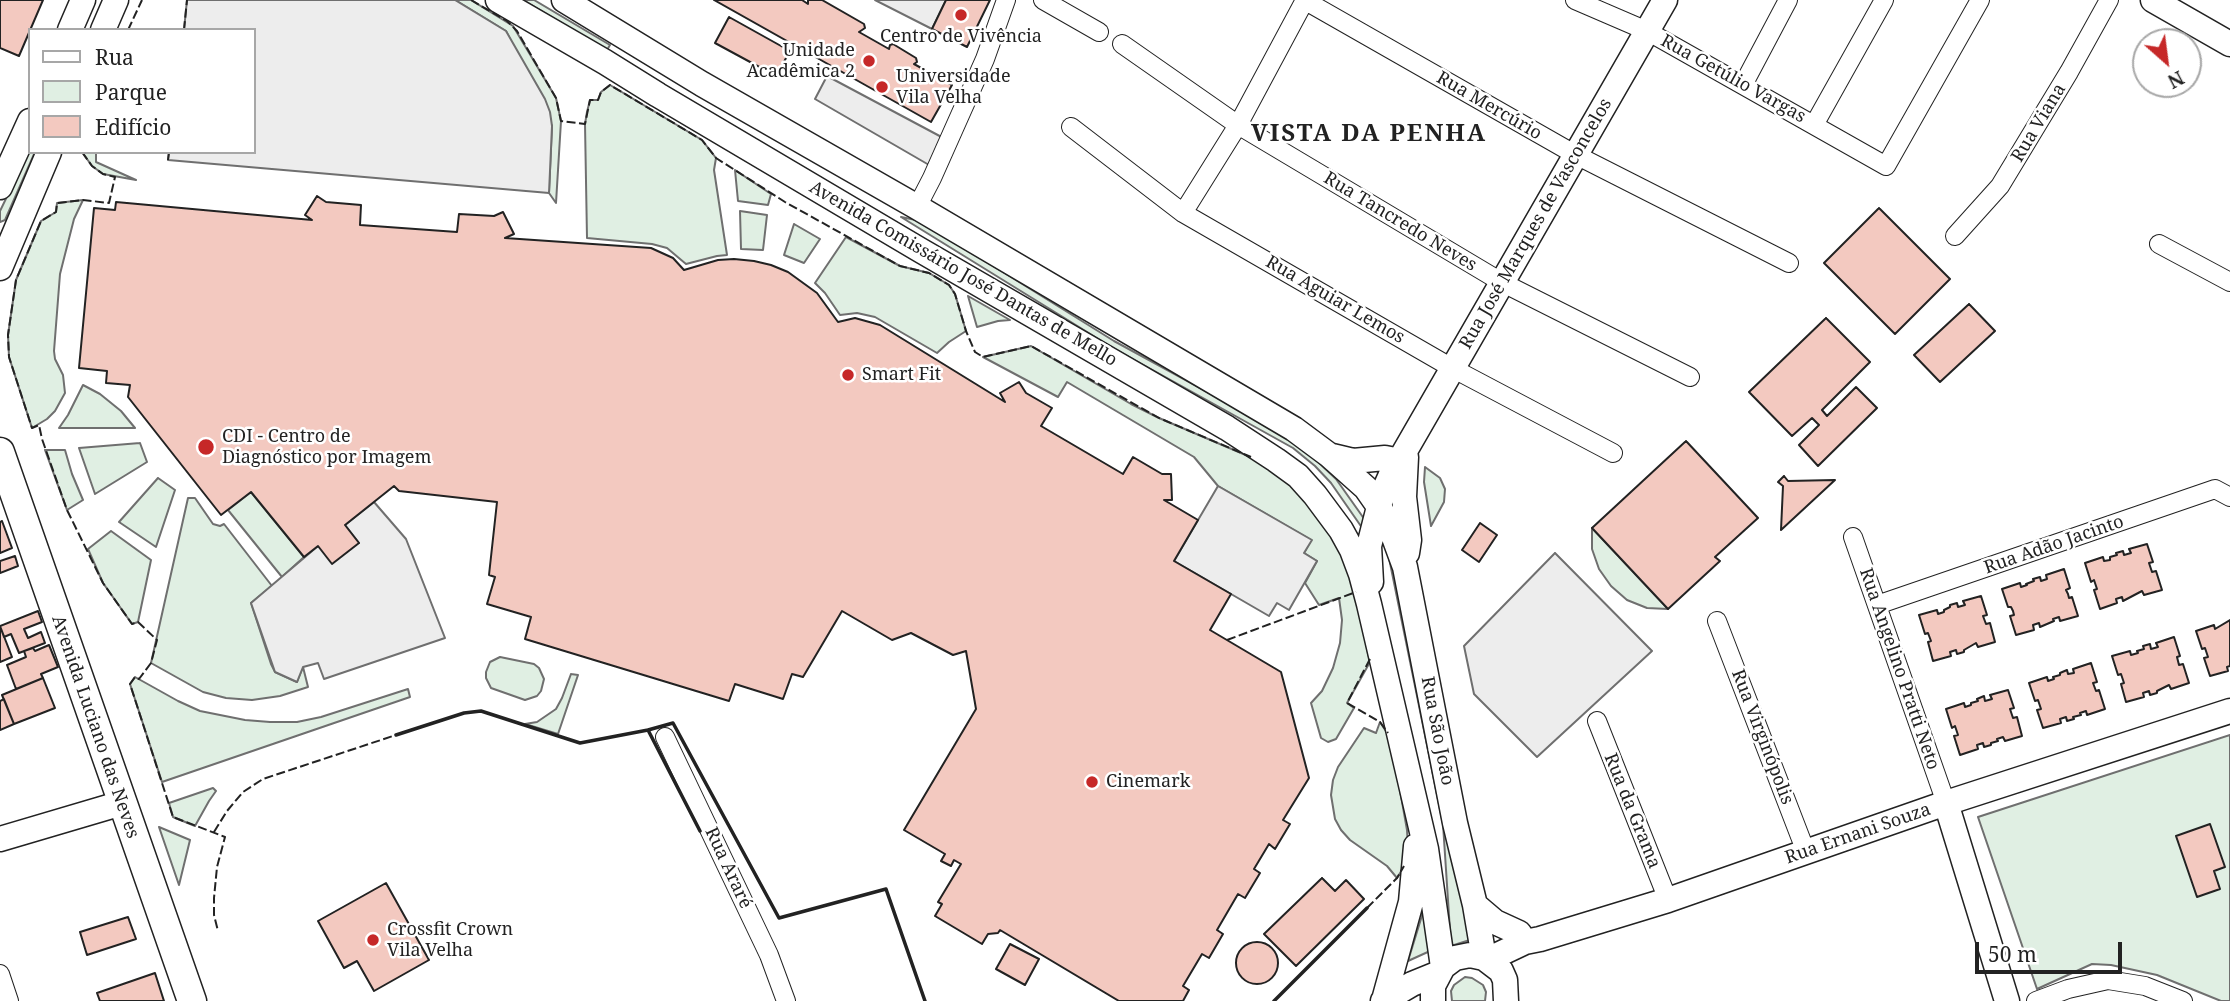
<!DOCTYPE html>
<meta charset="utf-8">
<style>
body{margin:0}
#map{position:relative;width:2230px;height:1001px;overflow:hidden;background:#fff;font-family:"Noto Serif",serif}
canvas{display:block}
.legend{position:absolute;left:28px;top:28px;width:228px;height:126px;box-sizing:border-box;background:#fff;border:2px solid #a7a7a7;margin:0;padding:9px 12px;list-style:none;font-size:21px;color:#222}
.legend li{display:flex;align-items:center;gap:14px;height:35px}
.legend b{width:35px;border:2px solid #a7a7a7}
.north{position:absolute;left:2132px;top:28px;width:70px;height:70px;box-sizing:border-box;background:#fff;border:2px solid #a7a7a7;border-radius:50%;rotate:152deg;font-size:19px;font-weight:700;line-height:28px;text-align:center;color:#222}
.north::after{content:'';display:block;margin:auto;width:24px;height:32px;background:#c62828;clip-path:polygon(50% 0,100% 100%,50% 72%,0 100%)}
.scale{position:absolute;left:1975px;top:942px;width:147px;height:32px;box-sizing:border-box;border:4px solid #222;border-top:0;padding-left:9px;font-size:21px;line-height:24px;white-space:nowrap;color:#222;-webkit-text-stroke:5px #fff;paint-order:stroke}
</style>
<div id="map">
<canvas width="2230" height="1001"></canvas>
<ul class="legend">
<li><b style="height:9px;background:#fff"></b>Rua</li>
<li><b style="height:19px;background:#e0efe3"></b>Parque</li>
<li><b style="height:19px;background:#f3c9c0"></b>Edifício</li>
</ul>
<div class="north">N</div>
<div class="scale">50 m</div>
</div>
<script>
const ctx = document.querySelector('canvas').getContext('2d');
ctx.lineJoin = 'round';
function fillPath(path, color) { ctx.fillStyle = color; ctx.fill(path, 'evenodd'); }
const shape = rows => new Path2D(rows.map(r => 'M' + r).join(''));
function trace(path, color, width, dash) { ctx.strokeStyle = color; ctx.lineWidth = width; ctx.lineCap = dash ? 'butt' : 'round'; ctx.setLineDash(dash || []); ctx.stroke(path); }
function label(font, color, halo, rows, align = 'center') {
  ctx.font = font + ' "Noto Serif",serif'; ctx.lineWidth = 5; ctx.setLineDash([]); ctx.textBaseline = 'middle'; ctx.strokeStyle = halo; ctx.fillStyle = color; for (const [text, x, y, turn = 0] of rows) {
    ctx.save(); ctx.translate(x, y); ctx.rotate((+turn || 0) * Math.PI / 180); ctx.textAlign = isNaN(turn) ? turn : align; if (halo) ctx.strokeText(text, 0, 0); ctx.fillText(text, 0, 0); ctx.restore();
  }
}
const green = shape([
 [455,0,471,0,513,26,556,98,561,121,556,203,549,193,552,126,506,31,455,0],
 [523,0,534,0,610,45,607,50,523,0],
 [610,85,702,140,716,158,714,170,727,255,717,256,686,264,667,248,652,244,587,238,585,124,587,112,590,100,598,100,601,92,610,85],
 [30,149,30,152,35,152,5,220,0,222,0,211,30,149],
 [82,152,96,152,96,162,136,180,103,174,92,166,82,152],
 [735,170,771,194,768,205,738,201,735,170],
 [83,200,74,219,60,274,54,351,55,359,63,375,65,393,55,411,47,419,32,428,9,357,8,335,16,280,41,221,56,212,57,203,83,200],
 [740,211,767,215,763,250,741,249,740,211],
 [901,217,921,221,1114,341,1270,426,1316,460,1336,479,1365,520,1365,532,1331,483,1315,466,1293,448,1113,348,901,217],
 [794,224,820,239,804,263,784,255,794,224],
 [846,237,900,266,929,273,949,285,955,294,966,331,949,342,937,353,875,317,857,313,840,315,825,293,815,283,846,237],
 [968,296,1010,320,998,321,977,327,968,296],
 [1031,346,1131,404,1159,418,1248,456,1275,472,1296,490,1330,530,1352,577,1370,662,1347,703,1354,708,1336,739,1328,742,1321,738,1311,703,1322,691,1333,668,1340,643,1342,620,1339,598,1319,605,1305,583,1317,561,1304,553,1311,540,1218,486,1194,457,1067,382,1058,397,983,357,1031,346],
 [83,385,100,394,121,411,135,428,59,428,68,415,83,385],
 [140,443,147,462,95,494,79,448,140,443],
 [45,450,65,450,72,474,83,500,67,510,45,450],
 [1425,467,1440,478,1445,489,1444,502,1431,526,1424,482,1425,467],
 [158,478,175,490,156,547,119,522,158,478],
 [251,492,304,557,282,577,228,510,251,492],
 [188,498,195,498,213,524,220,526,224,524,272,586,251,603,271,664,275,672,297,682,303,667,308,687,280,696,252,700,226,698,203,692,151,663,188,498],
 [1592,528,1668,609,1647,608,1627,600,1611,586,1599,569,1592,549,1592,528],
 [111,531,151,560,138,622,132,624,103,583,88,549,111,531],
 [1392,552,1476,938,1451,946,1443,824,1389,558,1392,552],
 [500,657,534,664,539,668,544,679,541,691,537,696,525,700,491,688,486,678,486,672,490,662,500,657],
 [571,674,578,675,558,734,525,724,537,722,556,709,562,698,571,674],
 [135,677,178,701,200,711,245,720,270,722,297,722,321,717,408,689,410,697,162,782,130,684,135,677],
 [1380,722,1391,739,1407,830,1408,848,1405,865,1397,878,1387,866,1350,840,1341,830,1335,819,1331,795,1333,780,1338,767,1364,728,1376,733,1380,722],
 [2230,735,2230,1001,2221,1001,2157,975,2111,965,2092,964,2037,989,1978,817,2230,735],
 [213,788,216,791,209,801,195,826,173,817,169,803,213,788],
 [159,827,190,840,179,885,159,827],
 [1424,909,1430,951,1408,961,1424,909],
 [1465,977,1472,978,1483,985,1486,992,1485,1001,1452,1001,1451,991,1454,985,1465,977]
]);
fillPath(green, '#e0efe3');
trace(green, '#6f6f6f', 2);
const parking = shape([
 [187,0,455,0,506,31,545,99,550,112,552,126,549,193,168,160,169,152,254,152,254,30,184,30,187,0],
 [875,0,946,0,932,29,875,0],
 [827,76,949,141,936,169,815,99,827,76],
 [1218,486,1312,540,1304,553,1317,561,1289,610,1277,603,1269,616,1174,561,1218,486],
 [374,502,406,539,445,638,324,679,318,663,303,667,297,682,275,672,251,603,318,546,359,543,345,525,374,502],
 [1555,553,1652,651,1537,757,1474,694,1464,646,1555,553]
]);
fillPath(parking, '#ededed');
trace(parking, '#6f6f6f', 2);
const building = shape([
 [0,0,43,0,19,56,0,48,0,0],
 [714,0,802,0,808,4,808,0,822,0,864,24,865,28,859,32,889,49,890,45,893,44,916,58,917,62,914,64,952,85,931,122,714,0],
 [946,0,990,0,967,47,932,29,946,0],
 [729,17,790,51,776,76,715,43,729,17],
 [317,196,326,202,361,205,360,225,457,232,459,214,494,216,503,212,514,234,505,238,651,248,673,258,684,270,718,260,734,259,754,261,771,265,788,272,817,293,838,322,855,318,880,325,1005,402,1000,393,1019,382,1026,393,1052,408,1041,426,1123,474,1133,457,1162,474,1171,474,1172,500,1164,500,1198,520,1174,561,1231,594,1210,630,1281,672,1309,778,1283,820,1290,824,1275,849,1269,844,1254,869,1260,873,1245,898,1238,894,1217,930,1223,934,1209,958,1202,954,1183,986,1189,990,1183,1001,1119,1001,1000,930,998,933,988,934,982,944,935,916,942,904,938,902,961,864,954,860,951,866,941,861,945,854,904,830,976,709,966,651,953,655,911,633,892,640,842,611,803,677,792,674,783,699,735,684,729,701,525,639,531,617,487,604,495,577,489,575,497,502,399,491,394,486,345,525,359,543,332,564,318,546,304,557,251,492,221,515,128,397,130,385,106,383,107,371,79,368,94,208,115,210,116,202,312,220,305,215,317,196],
 [1879,208,1950,279,1895,334,1824,263,1879,208],
 [1969,304,1995,331,1940,382,1914,355,1969,304],
 [1826,318,1870,362,1822,410,1827,416,1856,387,1877,408,1818,466,1799,445,1819,425,1812,418,1792,436,1749,392,1826,318],
 [1686,441,1758,518,1715,557,1720,561,1668,609,1592,528,1686,441],
 [1784,476,1788,481,1835,480,1781,530,1783,486,1778,482,1784,476],
 [2,521,12,548,0,553,0,522,2,521],
 [1480,523,1497,535,1479,562,1462,550,1480,523],
 [2147,544,2153,562,2149,563,2152,572,2156,571,2162,590,2144,595,2142,591,2123,601,2122,597,2116,599,2117,603,2100,609,2094,590,2097,589,2094,580,2091,582,2085,563,2103,557,2104,561,2110,560,2110,557,2117,555,2116,553,2123,551,2124,555,2131,553,2129,549,2147,544],
 [15,556,18,566,0,573,0,561,15,556],
 [2064,569,2070,588,2066,590,2068,594,2069,598,2072,597,2078,616,2060,621,2059,617,2053,619,2054,621,2040,627,2039,623,2033,625,2034,630,2016,635,2010,616,2014,615,2013,611,2011,607,2008,607,2002,589,2020,583,2021,587,2027,585,2026,584,2034,581,2033,579,2040,577,2041,581,2047,579,2046,575,2064,569],
 [1981,596,1987,615,1983,616,1986,624,1990,623,1995,642,1978,647,1976,643,1964,650,1964,652,1957,654,1956,650,1950,652,1951,656,1933,661,1928,642,1931,641,1928,633,1925,634,1919,615,1937,610,1938,614,1944,612,1944,610,1950,607,1950,605,1957,603,1958,607,1965,605,1963,601,1981,596],
 [38,611,42,622,24,629,28,638,41,632,45,643,19,653,11,634,4,637,0,626,38,611],
 [2230,620,2230,666,2227,667,2228,671,2210,676,2204,658,2208,657,2205,648,2202,649,2196,631,2214,625,2215,629,2230,620],
 [0,626,12,657,0,662,0,626],
 [2174,637,2180,656,2177,657,2179,665,2183,664,2189,683,2171,689,2169,685,2157,691,2157,693,2150,695,2149,691,2143,693,2144,697,2126,702,2121,684,2124,683,2121,674,2118,675,2112,656,2130,651,2131,655,2138,653,2137,651,2144,649,2143,646,2150,644,2151,649,2158,647,2156,643,2174,637],
 [49,645,58,667,41,674,43,678,16,689,7,665,26,657,24,651,33,648,35,651,49,645],
 [2091,663,2097,682,2093,683,2096,691,2099,690,2105,709,2087,715,2086,711,2080,713,2081,715,2073,717,2074,719,2067,721,2066,717,2060,719,2061,723,2043,728,2037,710,2041,709,2038,700,2035,701,2029,683,2047,677,2048,681,2054,679,2053,677,2060,675,2060,673,2067,670,2068,674,2074,673,2073,669,2091,663],
 [43,678,55,708,14,724,2,695,43,678],
 [2008,690,2014,708,2010,709,2013,718,2017,717,2022,736,2005,741,2003,737,1997,739,1998,741,1991,743,1991,745,1984,747,1983,743,1977,745,1978,749,1960,755,1954,736,1958,735,1955,726,1952,728,1946,709,1964,703,1965,707,1971,705,1971,703,1978,701,1977,699,1984,696,1985,701,1992,699,1990,695,2008,690],
 [4,699,14,724,0,730,0,701,4,699],
 [2210,824,2225,867,2214,871,2220,889,2197,897,2176,836,2210,824],
 [1322,878,1335,891,1346,880,1364,899,1296,966,1264,934,1322,878],
 [386,883,429,960,374,991,357,961,344,968,318,921,386,883],
 [128,917,136,939,87,955,80,932,128,917],
 '1236 963a21 21 0 1 1 42 0a21 21 0 1 1-42 0Z',
 [1010,944,1039,959,1025,985,996,969,1010,944],
 [155,973,164,1001,100,1001,97,993,155,973]
]);
fillPath(building, '#f3c9c0');
trace(building, '#222', 2);
const street = shape([
 [1043,0,1099,32],
 [1304,0,1576,155,1789,263],
 [1575,0,1647,31,1886,166,1980,0],
 [1122,44,1238,125,1503,283,1690,377],
 [1743,85,1788,0],
 [1814,125,1884,0],
 [1071,127,1183,213,1452,368,1613,453],
 [917,207,932,178,985,59,1006,0],
 [1183,213,1238,125,1305,0],
 [1955,236,2000,186,2069,72,2109,0],
 [2159,244,2230,282],
 [1853,537,1946,803],
 [1877,605,2215,489,2230,497],
 [1717,621,1806,852],
 [1597,721,1668,900],
 [665,737,769,955,786,1001],
 [0,974,9,1001],
 [2036,1001,2068,989,2108,980,2145,986,2183,1001]
]);
const secondary = shape([
 [498,0,605,62,658,95,920,250,1227,428,1276,460,1298,476,1315,495,1341,530,1352,550,1361,574,1369,604,1426,849,1443,967],
 [564,0,702,84,917,207,1294,429,1329,455,1366,488,1380,508,1391,529,1405,567,1455,823,1475,905,1484,958],
 [2153,0,2230,44],
 [70,30,83,0],
 [103,30,116,0],
 [0,187,30,121],
 [0,268,49,152],
 [1332,456,1353,461,1385,458,1400,461],
 [1406,457,1404,497,1409,540,1407,553],
 [1371,582,1369,546,1382,495,1390,477,1665,0],
 [1946,803,2007,1001],
 [0,839,122,803],
 [1475,905,1495,922,1519,933,1525,942],
 [1487,960,1525,942,1540,939,1668,900,1946,803,2230,711],
 [1384,1000,1411,902,1416,846],
 [1383,1001,1412,984,1439,973],
 [1433,1001,1433,986,1443,967,1455,958,1470,955,1484,958,1501,971,1505,980,1506,1001]
]);
const primary = shape([
 [0,452,192,1001]
]);
trace(street, '#222', 20);
trace(secondary, '#222', 27);
trace(primary, '#222', 31);
trace(street, '#fff', 18);
trace(secondary, '#fff', 24);
trace(primary, '#fff', 28);
trace(shape([
 [471,0,507,21,517,31,556,98,561,121,585,124,590,100,598,100,601,92,610,85,702,140,716,158,785,202,900,266,929,273,949,285,955,294,966,331,975,352,983,357,1031,346,1159,418,1251,457],
 [128,30,142,0],
 [184,30,187,0],
 [82,152,92,166,103,174,115,177,109,203,83,200,57,203,56,212,41,221,16,280,8,335,9,357,32,428,39,425,42,439,67,510,103,583,132,624,138,622,157,640,151,663,139,679,135,677,130,684,173,817,225,837,217,867,214,898,214,915,218,931],
 [168,160,169,152],
 [1227,640,1356,592],
 [1370,659,1347,703,1380,722,1388,733],
 [214,832,227,811,243,792,263,779,396,735],
 [1367,908,1397,878,1404,866]
]), '#222', 2, [9, 3.5]);
trace(shape([
 [396,735,464,713,481,711,580,743,648,730],
 [700,831,648,730,673,723,779,918,886,889,925,1001],
 [1274,1001,1367,908]
]), '#222', 3.5);
for (const [x, y, r, color] of [
 [961,15,7,"#c62828"],
 [869,61,7,"#c62828"],
 [882,87,7,"#c62828"],
 [848,375,7,"#c62828"],
 [206,447,9,"#c62828"],
 [1092,782,7,"#c62828"],
 [373,940,7,"#c62828"]
]) { const dot = new Path2D(); dot.arc(x, y, r, 0, 2 * Math.PI); ctx.fillStyle = color; ctx.fill(dot); trace(dot, '#fff', 2.5); }
label('18px', '#222', '#fff', [
 ["Centro de Vivência",961,37,"center"],
 ["Unidade",855,51,"right"],
 ["Acadêmica 2",855,72,"right"],
 ["Universidade",896,77],
 ["Vila Velha",896,98],
 ["Smart Fit",862,375],
 ["CDI - Centro de",222,437],
 ["Diagnóstico por Imagem",222,458],
 ["Cinemark",1106,782],
 ["Crossfit Crown",387,930],
 ["Vila Velha",387,951]
], 'left');
label('18px', '#222', '#fff', [
 ["Rua Getúlio Vargas",1733,79,29],
 ["Rua Mercúrio",1489,106,30],
 ["Rua Viana",2039,123,-59],
 ["Rua Tancredo Neves",1400,222,31],
 ["Rua José Marques de Vasconcelos",1536,224,-60],
 ["Avenida Comissário José Dantas de Mello",963,274,30],
 ["Rua Aguiar Lemos",1335,300,30],
 ["Rua Adão Jacinto",2054,545,-19],
 ["Rua Angelino Pratti Neto",1899,669,71],
 ["Avenida Luciano das Neves",95,727,71],
 ["Rua São João",1437,731,79],
 ["Rua Virginópolis",1762,737,69],
 ["Rua da Grama",1632,811,68],
 ["Rua Ernani Souza",1858,834,-19],
 ["Rua Araré",728,868,65]
]);
ctx.letterSpacing = '2px';
label('bold 24px', '#222', '#fff', [
 ["VISTA DA PENHA",1369,134]
]);
ctx.letterSpacing = '0px';
</script>
